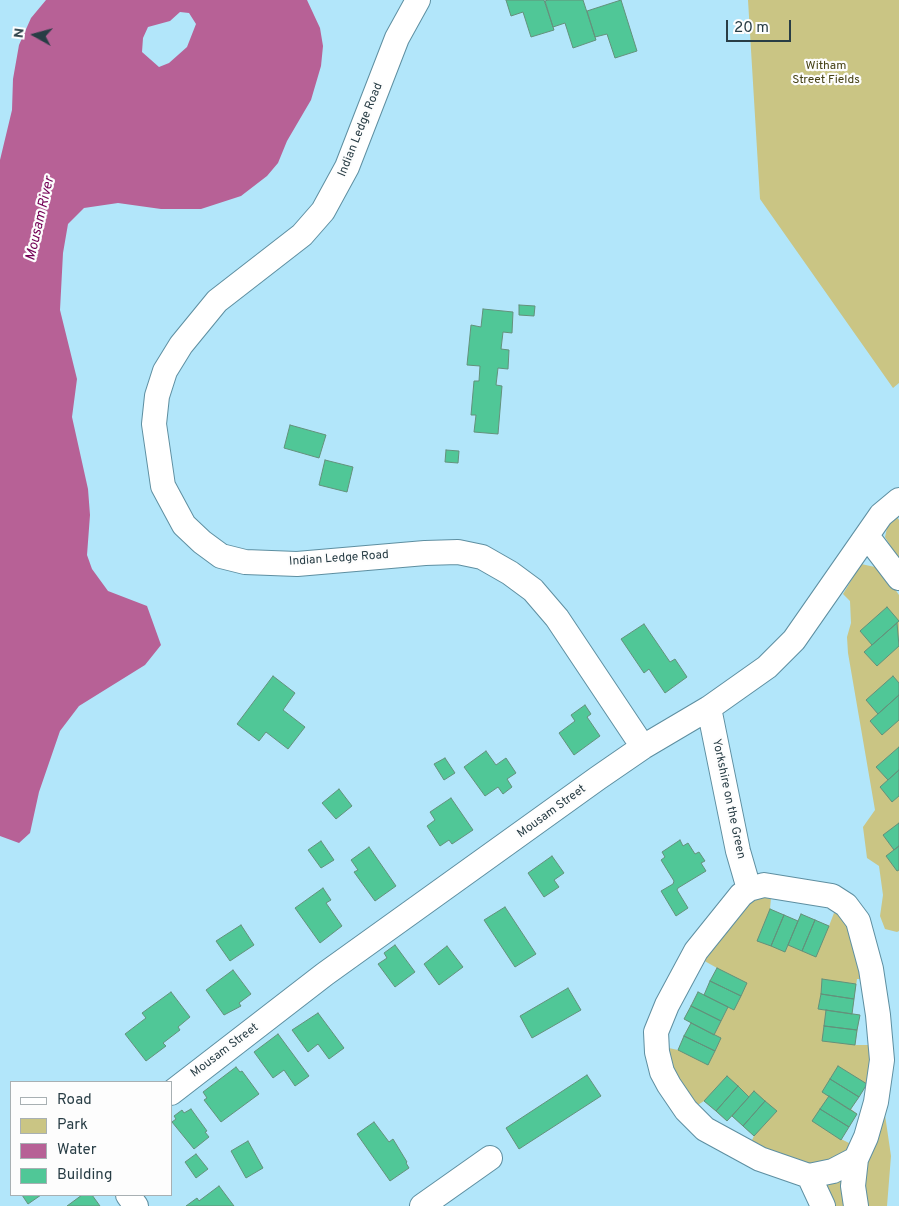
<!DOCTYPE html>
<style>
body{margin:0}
#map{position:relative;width:899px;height:1206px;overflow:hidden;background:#b2e6fa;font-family:Overpass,sans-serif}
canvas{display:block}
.legend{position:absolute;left:10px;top:1081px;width:162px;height:115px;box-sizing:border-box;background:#fdfdfd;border:1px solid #a8b0b3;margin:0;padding:6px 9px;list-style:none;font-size:15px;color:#283d45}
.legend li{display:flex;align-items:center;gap:10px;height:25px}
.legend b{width:25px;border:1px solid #a8b0b3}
.north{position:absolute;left:10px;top:10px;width:50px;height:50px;-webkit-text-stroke:4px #fdfdfd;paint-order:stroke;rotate:277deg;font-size:14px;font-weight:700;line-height:20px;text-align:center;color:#283d45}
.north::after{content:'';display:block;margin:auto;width:18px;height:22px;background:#283d45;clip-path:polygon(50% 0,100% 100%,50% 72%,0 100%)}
.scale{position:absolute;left:726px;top:20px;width:65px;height:22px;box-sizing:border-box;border:2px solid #283d45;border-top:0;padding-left:6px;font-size:15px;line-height:18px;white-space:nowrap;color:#283d45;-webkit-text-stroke:4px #fdfdfd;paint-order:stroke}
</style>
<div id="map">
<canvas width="899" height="1206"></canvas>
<ul class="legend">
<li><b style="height:6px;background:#fff"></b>Road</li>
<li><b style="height:14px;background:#cac584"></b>Park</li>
<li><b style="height:14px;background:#b76196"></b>Water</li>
<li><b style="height:14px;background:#50c797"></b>Building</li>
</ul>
<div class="north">N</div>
<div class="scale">20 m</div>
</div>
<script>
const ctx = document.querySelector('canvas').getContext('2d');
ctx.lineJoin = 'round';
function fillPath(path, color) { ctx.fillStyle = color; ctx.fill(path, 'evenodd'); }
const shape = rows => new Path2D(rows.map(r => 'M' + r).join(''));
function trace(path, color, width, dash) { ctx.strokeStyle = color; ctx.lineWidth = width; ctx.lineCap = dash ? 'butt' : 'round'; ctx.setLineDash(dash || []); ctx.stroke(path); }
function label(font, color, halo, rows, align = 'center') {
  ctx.font = font + ' Overpass,sans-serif'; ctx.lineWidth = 4.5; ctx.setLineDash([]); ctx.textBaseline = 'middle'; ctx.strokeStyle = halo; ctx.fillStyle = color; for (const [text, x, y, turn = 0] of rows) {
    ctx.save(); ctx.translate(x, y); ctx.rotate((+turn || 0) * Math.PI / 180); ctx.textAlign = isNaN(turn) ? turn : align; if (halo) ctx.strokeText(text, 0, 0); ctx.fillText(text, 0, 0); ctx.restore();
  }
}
fillPath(shape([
 [748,0,899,0,899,383,893,388,760,199],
 [897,517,899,520,899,560,885,537,888,524],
 [861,564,875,567,886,576,899,595,899,931,897,932,885,929,880,916,883,895,879,866,867,858,863,827,875,810,848,653,847,637,851,623,850,601,843,594],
 [765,896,771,898,770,909,798,921,801,914,829,926,834,913,848,917,868,979,857,979,852,1014,860,1015,855,1045,874,1045,867,1084,851,1109,857,1114,841,1139,851,1144,847,1157,802,1166,751,1142,754,1136,732,1116,727,1121,704,1101,693,1108,686,1098,664,1047,678,1050,691,1023,684,1019,698,992,704,995,717,968,701,959,753,897],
 [884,1108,891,1156,887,1206,862,1206,864,1163],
 [843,1172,850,1206,831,1206,825,1194,825,1180]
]), '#cac584');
fillPath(shape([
 [46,0,307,0,320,28,323,46,321,66,311,100,287,141,278,163,267,176,241,196,201,209,161,209,118,203,84,208,68,224,63,253,60,310,77,379,72,417,88,489,90,515,87,555,92,569,108,591,147,606,161,645,145,665,79,706,60,731,39,792,30,833,19,843,0,836,0,160,12,110,13,79,19,45,31,18],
 [180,12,189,13,196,24,187,47,169,63,159,67,142,52,143,38,148,27,170,21]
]), '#b76196');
const building = shape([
 [506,0,544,0,554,30,531,37,523,12,511,16,506,0],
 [548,0,583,0,596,40,573,48,565,23,553,27,545,1,548,0],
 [621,0,637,51,615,58,607,34,595,37,587,11,621,0],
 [519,305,535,306,534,316,519,315,519,305],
 [483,309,513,312,512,333,503,332,501,349,509,350,508,369,498,368,496,385,502,386,498,434,474,432,476,415,471,415,474,381,479,381,480,366,467,365,471,325,481,327,483,309],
 [290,425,326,435,319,458,284,448,290,425],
 [446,450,459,451,458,463,445,462,446,450],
 [325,460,353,467,347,492,319,485,325,460],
 [887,607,899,621,872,645,860,631,887,607],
 [897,623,899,646,877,666,864,652,897,623],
 [644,624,670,662,675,659,687,677,665,693,649,669,644,673,621,639,644,624],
 [273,676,295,693,283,710,305,727,288,749,266,732,259,741,237,724,273,676],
 [893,676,899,683,899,695,878,714,866,700,893,676],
 [899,695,899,720,882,735,870,721,899,695],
 [585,705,591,714,587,717,600,736,574,755,559,733,575,721,571,715,585,705],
 [899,747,899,770,888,780,876,767,899,747],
 [486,751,496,765,506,758,516,773,507,779,512,787,503,794,498,787,485,796,464,767,486,751],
 [445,758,455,773,444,780,434,764,445,758],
 [899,770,899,796,892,802,880,787,899,770],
 [339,789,352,806,336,819,322,803,339,789],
 [451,798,473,830,452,844,449,840,440,846,427,826,435,820,430,812,451,798],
 [899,823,899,846,894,850,883,835,899,823],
 [680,840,683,846,688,843,695,854,699,852,705,861,701,863,706,871,678,888,677,890,688,908,676,916,661,891,673,884,674,881,661,860,665,857,662,852,680,840],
 [321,841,334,860,321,868,308,850,321,841],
 [899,846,899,870,897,871,886,856,899,846],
 [369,847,396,886,375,901,354,872,358,870,351,860,369,847],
 [552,856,564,873,554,880,559,887,544,897,528,873,552,856],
 [323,888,331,900,326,903,342,926,320,943,295,908,323,888],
 [505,907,536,954,515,967,484,920,505,907],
 [770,909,784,915,771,946,757,941,770,909],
 [801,914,815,920,802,951,788,945,801,914],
 [784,915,798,921,785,952,771,946,784,915],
 [815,920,829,926,816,957,802,951,815,920],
 [241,925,254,945,230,961,216,941,241,925],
 [395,945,415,972,395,987,378,964,387,958,384,953,395,945],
 [447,946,463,967,439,985,424,964,447,946],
 [717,968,747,983,741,996,710,981,717,968],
 [233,970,251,994,239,1003,241,1006,224,1015,206,990,233,970],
 [822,979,856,984,854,999,821,994,822,979],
 [710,981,741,996,734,1010,704,995,710,981],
 [568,988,581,1010,532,1038,520,1016,568,988],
 [171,992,190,1017,178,1027,180,1030,163,1043,166,1046,146,1061,125,1034,146,1018,142,1013,171,992],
 [698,992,728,1007,721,1021,691,1006,698,992],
 [821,994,854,999,852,1014,818,1009,821,994],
 [691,1006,721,1021,714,1035,684,1019,691,1006],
 [826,1010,860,1015,857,1030,824,1026,826,1010],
 [318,1013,344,1048,329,1059,318,1044,308,1052,292,1030,318,1013],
 [691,1023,721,1038,715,1051,684,1036,691,1023],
 [824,1026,857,1030,855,1045,822,1041,824,1026],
 [278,1034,309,1076,295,1086,284,1070,273,1078,254,1052,278,1034],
 [684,1036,715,1051,708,1065,678,1050,684,1036],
 [838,1066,867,1084,859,1097,830,1079,838,1066],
 [236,1067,240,1072,242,1071,259,1094,221,1122,204,1100,207,1098,203,1092,236,1067],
 [587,1075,601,1096,519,1149,506,1128,587,1075],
 [727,1076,738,1086,716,1111,704,1101,727,1076],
 [830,1079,859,1097,850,1110,822,1092,830,1079],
 [738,1086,749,1097,727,1121,716,1111,738,1086],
 [754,1091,765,1101,743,1126,732,1116,754,1091],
 [829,1096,857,1114,849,1127,820,1109,829,1096],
 [765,1101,777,1111,754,1136,743,1126,765,1101],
 [191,1109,207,1131,205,1132,209,1137,194,1149,172,1122,176,1119,174,1116,182,1110,184,1113,191,1109],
 [820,1109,849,1127,841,1140,812,1121,820,1109],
 [374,1122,389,1142,393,1139,407,1162,406,1163,409,1168,390,1181,357,1134,374,1122],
 [248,1141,263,1168,246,1178,231,1151,248,1141],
 [196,1154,208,1169,196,1178,185,1162,196,1154],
 [219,1186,234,1206,186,1206,197,1198,199,1201,219,1186],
 [22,1195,41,1195,28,1204,22,1195],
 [82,1195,92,1195,100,1206,67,1206,82,1195]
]);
fillPath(building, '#50c797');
trace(building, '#63917b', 1);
const street = shape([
 [418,0,397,38,347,167,323,211,302,235,217,301,181,345,165,371,157,396,154,424,163,486,184,525,202,542,221,556,245,562,297,564,425,553,458,552,482,557,510,573,533,590,557,618,643,747],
 [867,536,899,578],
 [709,708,738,851,749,889],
 [171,1093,325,974,598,778,643,747,709,708,767,667,794,640,881,515,899,500],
 [809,1176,833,1171,856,1159],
 [128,1195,136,1206],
 [422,1206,490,1158],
 [823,1206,809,1176,760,1159,705,1129,686,1110,669,1085,662,1072,657,1052,656,1032,667,1005,696,951,741,895,749,889,764,885,832,896,846,905,858,921,871,969,878,1015,882,1060,876,1102,866,1137,856,1159,853,1186,856,1206]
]);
trace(street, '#5e8fa1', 26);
trace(street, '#fff', 24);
label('12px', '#474317', '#fdfdfd', [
 ["Witham",826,67],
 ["Street Fields",826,81]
]);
label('12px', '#283d45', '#fdfdfd', [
 ["Indian Ledge Road",361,130,-68],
 ["Indian Ledge Road",339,559,-4],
 ["Yorkshire on the Green",728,799,78],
 ["Mousam Street",552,812,-36],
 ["Mousam Street",225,1051,-37]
]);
label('italic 14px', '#730155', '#fdfdfd', [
 ["Mousam River",41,219,-77]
]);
</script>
